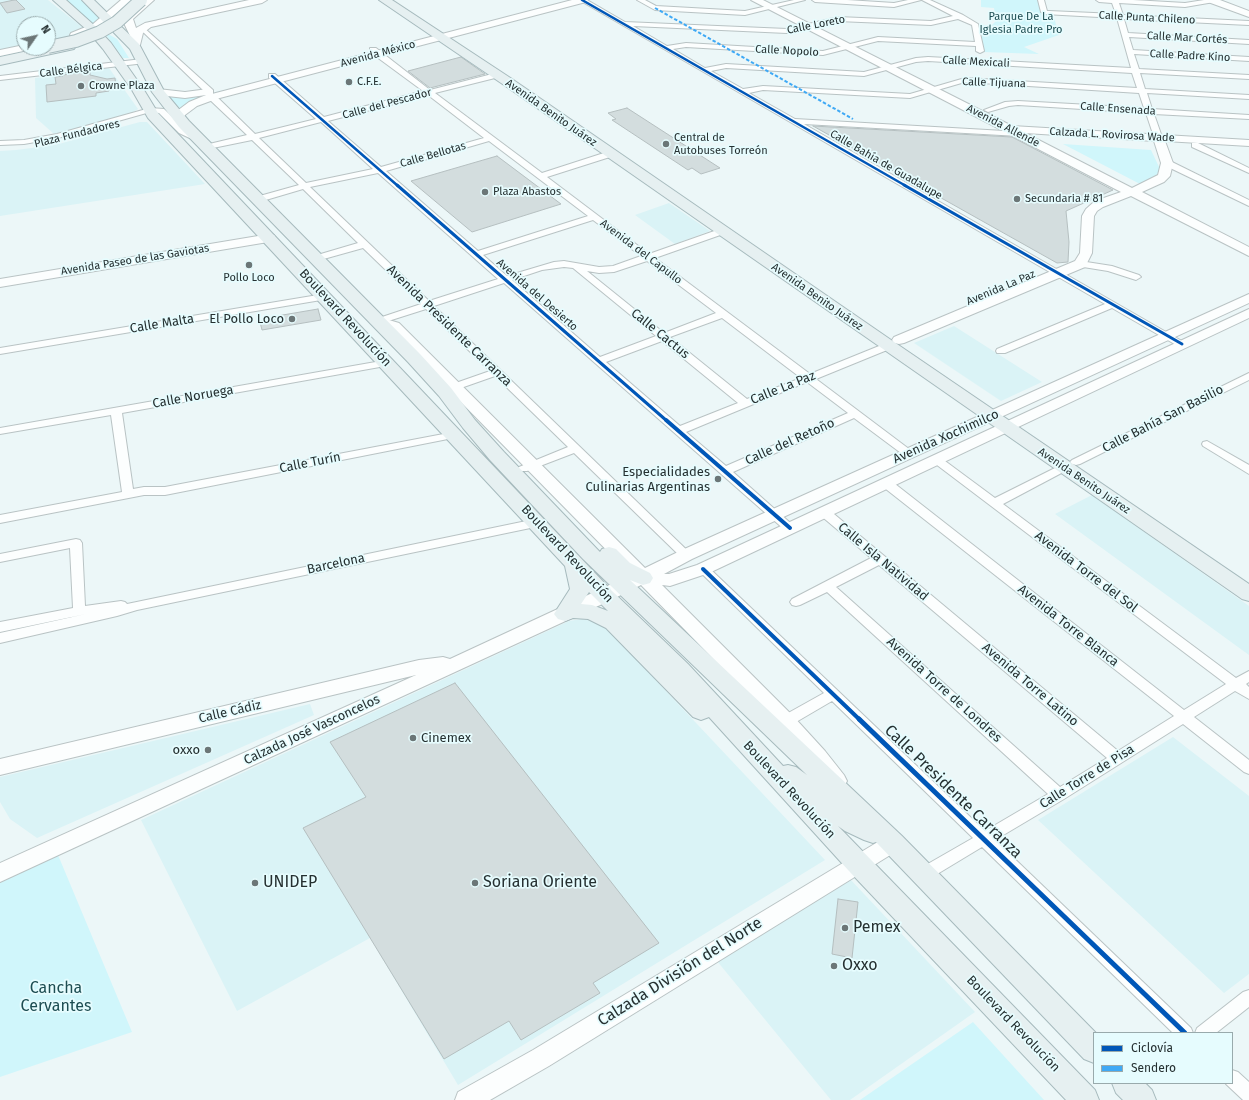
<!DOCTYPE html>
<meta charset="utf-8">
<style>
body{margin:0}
#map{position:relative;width:1249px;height:1100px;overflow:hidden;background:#ecf7f8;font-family:"Fira Sans",sans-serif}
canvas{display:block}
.legend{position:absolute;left:1093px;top:1032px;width:140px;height:52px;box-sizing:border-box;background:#e6fcfe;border:1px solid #99aaac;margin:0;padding:5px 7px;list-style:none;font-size:12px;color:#253031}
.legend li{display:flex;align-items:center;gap:8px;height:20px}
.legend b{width:20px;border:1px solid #99aaac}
.north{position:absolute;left:16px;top:16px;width:40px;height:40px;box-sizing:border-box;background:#e6fcfe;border:1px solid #99aaac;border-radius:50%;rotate:56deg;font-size:11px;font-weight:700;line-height:16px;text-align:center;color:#253031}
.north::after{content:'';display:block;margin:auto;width:14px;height:18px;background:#6b7677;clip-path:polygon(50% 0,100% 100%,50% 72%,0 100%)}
</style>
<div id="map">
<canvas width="1249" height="1100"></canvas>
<ul class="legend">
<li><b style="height:5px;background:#0057b8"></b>Ciclovía</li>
<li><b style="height:5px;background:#3fa9f5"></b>Sendero</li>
</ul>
<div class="north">N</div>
</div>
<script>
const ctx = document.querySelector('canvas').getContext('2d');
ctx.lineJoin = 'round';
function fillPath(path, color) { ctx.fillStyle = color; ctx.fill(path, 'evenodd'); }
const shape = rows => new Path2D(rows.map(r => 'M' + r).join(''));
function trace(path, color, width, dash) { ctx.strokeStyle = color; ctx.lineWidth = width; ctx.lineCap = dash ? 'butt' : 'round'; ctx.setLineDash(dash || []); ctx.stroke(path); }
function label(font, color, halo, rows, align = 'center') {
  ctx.font = font + ' "Fira Sans",sans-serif'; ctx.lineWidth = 3.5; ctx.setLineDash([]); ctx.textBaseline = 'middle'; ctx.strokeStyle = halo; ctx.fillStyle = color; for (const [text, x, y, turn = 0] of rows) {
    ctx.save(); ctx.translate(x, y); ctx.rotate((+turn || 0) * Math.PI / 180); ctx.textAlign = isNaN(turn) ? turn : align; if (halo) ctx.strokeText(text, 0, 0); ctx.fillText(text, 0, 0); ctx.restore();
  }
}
fillPath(shape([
 [0,0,48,0,82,27,80,31,72,35,48,42,48,24,24,24,24,47,0,52],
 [109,68,138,109,129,115,54,134,36,118,35,78,43,77,44,75],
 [140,122,147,122,205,184,0,216,0,151,16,150,55,145],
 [669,203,710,231,675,244,635,215],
 [954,326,1042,382,1001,401,914,343],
 [1092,495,1249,606,1249,655,1055,514],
 [582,619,602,623,825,860,458,1085,370,938,237,1011,141,820,569,621],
 [310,704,314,715,37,838,10,819,0,802,0,777],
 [1173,737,1249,796,1249,974,1224,993,1038,820],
 [849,878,975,1012,850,1100,831,1100,717,961]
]), '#daf3f6');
fillPath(shape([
 [66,0,81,0,102,18,94,26],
 [981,0,1040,0,1043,13,1053,14,1059,35,1024,47,1039,54,983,52,981,25,992,25,996,21,994,8,981,7],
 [106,35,110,35,117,39,129,58,123,58],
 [241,86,209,95,180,108,167,96,208,94],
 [1063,144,1151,150,1160,169,1159,172,1154,178,1140,184],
 [58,855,132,1032,0,1077,0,883],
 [973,1022,1044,1100,860,1100]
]), '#d0f6fb');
const building = shape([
 [14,0,16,0,25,9,7,13,0,3,14,0],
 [461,57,485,74,430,88,408,71,461,57],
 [90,71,90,75,107,79,115,78,116,88,109,89,109,91,96,93,96,96,47,102,46,85,56,84,55,77,63,76,63,75,90,71],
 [627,108,720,168,701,174,692,168,688,170,612,120,616,119,608,113,627,108],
 [813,126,1012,137,1113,190,1066,211,1069,242,1068,262,1057,263,813,126],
 [497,156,561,204,472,232,411,181,497,156],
 [318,309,321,320,262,330,260,322,265,318,318,309],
 [455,683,659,943,593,983,600,993,521,1040,509,1021,444,1059,303,828,366,797,330,742,455,683],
 [838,899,858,902,852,958,832,954,838,899]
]);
fillPath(building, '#d3ddde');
trace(building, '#b5bfc0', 1);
const street = shape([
 [579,0,587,0,625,22,787,29,838,17,931,21,953,16,922,0,930,0,963,15,978,24,984,51,980,53,976,51,976,46,878,41,823,55,686,47,673,49,705,68,726,64,864,72,916,58,928,57,1131,68,1117,18,1044,14,1041,12,1038,0,1044,0,1047,11,1049,11,1116,14,1112,3,1099,2,1096,0,1133,0,1185,3,1204,0,1217,0,1214,2,1185,7,1119,3,1123,15,1249,21,1249,25,1124,19,1128,33,1249,40,1249,44,1129,37,1133,50,1249,57,1249,61,1134,54,1139,69,1249,75,1249,79,1140,73,1145,89,1249,95,1249,99,1147,93,1152,109,1249,115,1249,119,1154,114,1162,137,1158,139,1154,137,1146,113,1018,105,1009,106,988,112,984,110,1005,102,1018,101,1144,108,1139,93,965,82,910,98,763,90,749,93,795,119,1022,132,1023,134,1019,136,804,124,1187,344,1186,346,1178,346,1112,308,1005,353,997,353,996,351,997,349,1105,304,579,0],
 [958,19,972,25,975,42,878,37,823,51,686,43,667,46,633,26,787,33,838,21,931,25,958,19],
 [928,61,1132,73,1137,88,965,78,910,94,763,86,743,89,711,71,726,68,864,76,916,62,928,61],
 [637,0,645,0,656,6,745,11,794,0,805,0,745,15,655,10,637,0],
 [812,0,847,0,894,3,908,0,921,0,894,7,815,2,812,0],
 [142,26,213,90,213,94,207,94,140,29,140,27,142,26],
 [370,48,376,48,430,90,496,73,499,73,499,77,435,93,542,173,607,152,613,152,613,156,547,177,649,254,720,229,726,229,727,231,726,233,655,258,810,374,884,344,892,344,893,346,892,348,816,379,913,452,915,454,913,456,905,456,854,418,733,472,796,528,794,531,786,531,504,283,434,306,692,555,690,558,682,558,574,453,527,471,519,471,517,469,519,467,568,447,495,376,458,389,450,389,449,387,450,385,490,371,426,309,382,323,376,323,374,321,376,319,421,304,363,248,320,260,314,260,312,258,314,256,358,243,303,189,259,202,256,201,255,199,256,197,299,185,252,140,208,149,204,147,205,145,247,135,209,99,209,95,215,95,255,134,316,119,269,78,269,74,275,74,324,117,423,91,370,52,370,48],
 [428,95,484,138,381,167,328,121,428,95],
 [321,122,373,169,306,183,259,138,321,122],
 [489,141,588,216,478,251,386,171,489,141],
 [378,173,498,279,429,301,310,187,378,173],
 [593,220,641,256,613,266,599,267,564,261,554,262,507,276,483,255,593,220],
 [647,261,716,313,664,333,587,271,599,273,614,272,647,261],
 [564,267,573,268,656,336,600,357,512,280,542,270,564,267],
 [722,318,801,378,747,399,670,337,722,318],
 [662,341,738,403,680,426,606,362,662,341],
 [807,382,848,413,726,466,686,432,807,382],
 [142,59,146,61,145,63,0,80,0,76,142,59],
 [150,108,164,109,185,129,203,139,202,141,196,141,179,133,159,113,150,112,58,138,24,144,0,145,0,141,24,140,57,134,150,108],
 [1192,143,1198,143,1249,168,1249,173,1192,147,1192,143],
 [1164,161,1170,161,1249,200,1249,206,1164,165,1163,163,1164,161],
 [1080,261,1112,266,1139,275,1141,277,1136,280,1108,271,1077,266,1075,264,1080,261],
 [324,294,327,295,329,297,327,299,0,354,0,348,324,294],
 [387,360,392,363,391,365,122,413,133,489,144,487,165,487,454,432,459,435,458,437,165,495,144,495,0,523,0,515,122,492,111,415,0,434,0,428,387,360],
 [1249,373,1249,380,1080,464,1076,465,1072,464,1070,462,1072,460,1249,373],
 [1207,441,1249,465,1249,474,1203,446,1202,444,1203,442,1207,441],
 [937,457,941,458,995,498,1061,465,1069,465,1071,467,1069,469,1003,504,1236,678,1249,671,1249,682,1246,684,1249,687,1249,699,1235,691,1194,717,1249,760,1249,774,1244,772,1183,724,1064,799,995,840,1191,1028,1193,1033,1173,1033,982,847,929,879,924,880,919,879,916,874,919,869,973,838,832,701,791,725,786,726,781,725,779,721,781,717,824,693,697,569,699,566,703,565,707,566,985,831,1048,794,827,592,800,605,796,606,792,605,790,602,792,599,871,558,820,515,818,512,820,509,828,509,1118,751,1174,716,882,486,880,483,882,480,890,480,1184,710,1226,684,933,462,931,460,933,458,937,457],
 [879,565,1107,758,1060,787,836,587,879,565],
 [536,519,540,520,542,523,540,526,137,610,117,616,0,643,0,633,86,614,0,632,0,622,73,608,70,548,0,562,0,554,76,539,80,540,82,543,85,606,121,601,125,602,127,604,536,519],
 [1249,990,1249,1007,1216,1033,1195,1033,1197,1028,1243,992,1249,990],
 [1232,1070,1238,1072,1249,1082,1249,1100,1243,1100,1226,1084,1232,1083,1232,1070]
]);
const secondary = shape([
 [121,0,132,0,99,28,79,37,71,37,70,35,71,33,93,24,121,0],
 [143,0,154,0,133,19,136,28,145,23,249,0,267,0,262,3,151,27,143,33,140,45,135,48,130,45,131,38,123,21,126,16,143,0],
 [572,0,588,0,586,2,216,99,197,106,185,115,182,120,178,121,172,118,177,111,189,102,206,95,185,98,158,95,153,92,158,89,185,92,208,89,212,90,213,92,212,94,572,0],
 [751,0,763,0,1012,126,1249,140,1249,146,1165,141,1173,163,1170,176,1164,182,1142,192,1249,247,1249,256,1131,196,1103,207,1097,211,1094,216,1092,253,1085,267,904,343,899,344,894,343,892,340,894,337,1075,261,1080,253,1082,216,1086,209,1095,201,1121,192,751,0],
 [1025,133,1154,141,1161,163,1158,175,1132,188,1025,133],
 [1206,0,1220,0,1249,11,1249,17,1208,2,1206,0],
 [24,45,24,48,29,48,28,50,0,56,0,50,24,45],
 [270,234,274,235,276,238,274,241,0,287,0,279,270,234],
 [1249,294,1249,303,692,559,664,574,669,574,697,565,1249,309,1249,318,709,573,670,586,662,585,793,716,825,751,844,775,847,781,844,787,837,789,830,787,811,761,779,726,641,585,611,600,0,882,0,863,416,675,0,775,0,759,419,660,443,657,450,659,631,575,389,329,374,324,372,321,374,318,379,317,399,323,645,568,680,551,1249,294],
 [893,834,900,837,904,843,900,849,549,1066,490,1100,455,1100,458,1092,533,1050,886,837,893,834]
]);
const primary = shape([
 [53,0,66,0,95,26,111,43,144,90,158,113,612,591,688,664,783,766,788,765,796,767,807,775,583,559,490,460,463,428,439,396,408,362,179,127,152,92,130,49,82,0,94,0,139,44,164,91,189,121,420,354,451,388,475,420,504,452,597,549,600,552,602,549,609,547,616,549,630,563,650,573,653,578,650,583,643,585,630,580,902,836,1096,1033,1094,1033,1094,1063,1084,1059,876,842,873,843,864,840,845,831,838,826,1095,1090,1099,1100,1066,1100,849,871,709,717,701,720,693,717,606,628,588,619,573,618,565,621,558,619,554,614,570,589,565,566,148,118,132,90,103,49,87,30,53,0],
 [589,592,608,611,592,605,581,604,589,592],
 [379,0,392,0,512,79,894,342,1249,584,1249,601,1242,599,504,85,379,0],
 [70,42,74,43,76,46,74,49,0,65,0,57,70,42],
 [1112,1083,1145,1083,1152,1090,1156,1100,1123,1100,1116,1093,1112,1083]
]);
trace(street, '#b9c3c4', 2);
trace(secondary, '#b9c3c4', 2);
trace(primary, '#a6babd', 2);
fillPath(street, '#fcfefe');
fillPath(secondary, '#fcfefe');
fillPath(primary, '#e6f0f1');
const primaryBridge = shape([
 [48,47,76,41,100,32,117,22,141,0]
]);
trace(primaryBridge, '#a6babd', 14, []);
trace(primaryBridge, '#e6f0f1', 12);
trace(shape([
 [655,8,853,119]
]), '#3fa9f5', 2, [3.5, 2]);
trace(shape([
 [582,0,906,186],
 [272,76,398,186]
]), '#0057b8', 2.5);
trace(shape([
 [397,185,667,421],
 [904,185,1182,344]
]), '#0057b8', 3);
trace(shape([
 [666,420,790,528],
 [703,569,860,720]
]), '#0057b8', 4);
trace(shape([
 [859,719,1185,1033]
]), '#0057b8', 5);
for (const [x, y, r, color] of [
 [349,82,4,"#6b7677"],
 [81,86,4,"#6b7677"],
 [666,144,4,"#6b7677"],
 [485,192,4,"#6b7677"],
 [1017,199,4,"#6b7677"],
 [249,265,4,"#6b7677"],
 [292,319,4,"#6b7677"],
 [718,479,4,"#6b7677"],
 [413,738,4,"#6b7677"],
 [208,750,4,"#6b7677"],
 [255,883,4,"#6b7677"],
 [475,883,4,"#6b7677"],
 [845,928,4,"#6b7677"],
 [834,966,4,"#6b7677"]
]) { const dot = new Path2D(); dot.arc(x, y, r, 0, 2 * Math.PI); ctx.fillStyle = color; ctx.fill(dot); trace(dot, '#e6fcfe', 1.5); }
label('11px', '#1d4d52', '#e6fcfe', [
 ["Parque De La",1021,17],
 ["Iglesia Padre Pro",1021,30]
]);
label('11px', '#253031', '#e6fcfe', [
 ["Calle Punta Chileno",1147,18,3],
 ["Calle Loreto",816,25,-11],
 ["Calle Mar Cortés",1187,38,3],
 ["Calle Nopolo",787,51,3],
 ["Avenida México",378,54,-15],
 ["Calle Padre Kino",1190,56,3],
 ["Calle Mexicali",976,62,3],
 ["Calle Bélgica",71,70,-7],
 ["Calle Tijuana",994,83,2],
 ["Calle del Pescador",387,104,-15],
 ["Calle Ensenada",1118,109,4],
 ["Avenida Benito Juárez",551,113,35],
 ["Avenida Allende",1003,126,27],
 ["Plaza Fundadores",77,134,-14],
 ["Calzada L. Rovirosa Wade",1112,135,3],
 ["Calle Bellotas",433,155,-16],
 ["Calle Bahía de Guadalupe",886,165,30],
 ["Avenida del Capullo",641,252,37],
 ["Avenida Paseo de las Gaviotas",135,260,-9],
 ["Avenida La Paz",1001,288,-23],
 ["Avenida del Desierto",537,295,41],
 ["Avenida Benito Juárez",817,297,35],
 ["Avenida Benito Juárez",1084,481,34]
]);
label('11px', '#253031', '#e6fcfe', [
 ["C.F.E.",357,82],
 ["Crowne Plaza",89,86],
 ["Central de",674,138],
 ["Autobuses Torreón",674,151],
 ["Plaza Abastos",493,192],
 ["Secundaria # 81",1025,199],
 ["Pollo Loco",249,278,"center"]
], 'left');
label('13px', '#253031', '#e6fcfe', [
 ["Boulevard Revolución",345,318,47],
 ["Calle Malta",162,324,-9],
 ["Avenida Presidente Carranza",449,326,44],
 ["Calle Cactus",660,334,39],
 ["Calle La Paz",783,388,-22],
 ["Calle Noruega",193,397,-10],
 ["Calle Bahía San Basilio",1163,419,-27],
 ["Avenida Xochimilco",946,437,-24],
 ["Calle del Retoño",790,442,-24],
 ["Calle Turín",310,463,-11],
 ["Boulevard Revolución",567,554,47],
 ["Calle Isla Natividad",883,562,40],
 ["Barcelona",336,564,-12],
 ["Avenida Torre del Sol",1086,572,37],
 ["Avenida Torre Blanca",1068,626,38],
 ["Avenida Torre Latino",1030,685,40],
 ["Avenida Torre de Londres",944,690,42],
 ["Calle Cádiz",230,712,-13],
 ["Calzada José Vasconcelos",312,730,-25],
 ["Calle Torre de Pisa",1087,777,-32],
 ["Boulevard Revolución",789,790,47],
 ["Boulevard Revolución",1013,1024,46]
]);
label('13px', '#253031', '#e6fcfe', [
 ["El Pollo Loco",284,319],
 ["Especialidades",710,472],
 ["Culinarias Argentinas",710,487],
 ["Cinemex",421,738,"left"],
 ["oxxo",200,750]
], 'right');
label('16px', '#253031', '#e6fcfe', [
 ["Calle Presidente Carranza",953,792,44],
 ["Calzada División del Norte",680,972,-32]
]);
label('16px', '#253031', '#e6fcfe', [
 ["UNIDEP",263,883],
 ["Soriana Oriente",483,883],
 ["Pemex",853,928],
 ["Oxxo",842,966]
], 'left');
label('16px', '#1d4d52', '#e6fcfe', [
 ["Cancha",56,989],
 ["Cervantes",56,1007]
]);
</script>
